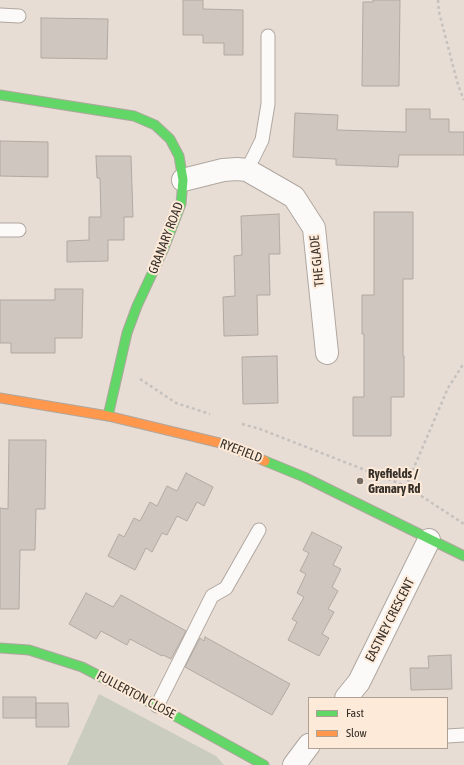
<!DOCTYPE html>
<style>
body{margin:0}
#map{position:relative;width:464px;height:765px;overflow:hidden;background:#e8ddd4;font-family:"Asap Condensed",sans-serif}
canvas{display:block}
.legend{position:absolute;left:308px;top:697px;width:140px;height:52px;box-sizing:border-box;background:#fdead9;border:1px solid #aea093;margin:0;padding:5px 7px;list-style:none;font-size:12px;color:#373029}
.legend li{display:flex;align-items:center;gap:8px;height:20px}
.legend b{width:20px;border:1px solid #aea093}
</style>
<div id="map">
<canvas width="464" height="765"></canvas>
<ul class="legend">
<li><b style="height:5px;background:#63d668"></b>Fast</li>
<li><b style="height:5px;background:#ff974d"></b>Slow</li>
</ul>
</div>
<script>
const ctx = document.querySelector('canvas').getContext('2d');
ctx.lineJoin = 'round';
function fillPath(path, color) { ctx.fillStyle = color; ctx.fill(path, 'evenodd'); }
const shape = rows => new Path2D(rows.map(r => 'M' + r).join(''));
function trace(path, color, width, dash) { ctx.strokeStyle = color; ctx.lineWidth = width; ctx.lineCap = dash ? 'butt' : 'round'; ctx.setLineDash(dash || []); ctx.stroke(path); }
function label(font, color, halo, rows, align = 'center') {
  ctx.font = font + ' "Asap Condensed",sans-serif'; ctx.lineWidth = 4; ctx.setLineDash([]); ctx.textBaseline = 'middle'; ctx.strokeStyle = halo; ctx.fillStyle = color; for (const [text, x, y, turn = 0] of rows) {
    ctx.save(); ctx.translate(x, y); ctx.rotate((+turn || 0) * Math.PI / 180); ctx.textAlign = isNaN(turn) ? turn : align; if (halo) ctx.strokeText(text, 0, 0); ctx.fillText(text, 0, 0); ctx.restore();
  }
}
fillPath(shape([
 [99,694,216,756,224,765,67,765]
]), '#c9ccbf');
const building = shape([
 [183,0,203,0,203,9,243,10,243,55,224,55,224,43,203,43,203,35,183,35,183,0],
 [373,0,400,0,399,86,362,86,363,2,373,2,373,0],
 [41,18,108,19,107,59,41,58,41,18],
 [406,109,430,109,430,119,449,119,449,132,464,132,464,155,399,155,398,167,336,165,336,159,293,157,295,113,338,115,337,130,406,132,406,109],
 [0,141,48,142,48,177,0,176,0,141],
 [96,156,131,156,133,217,124,217,124,240,108,240,108,261,67,262,67,241,89,240,89,217,101,217,100,178,97,178,96,156],
 [374,212,413,212,413,279,403,279,403,356,404,356,404,397,391,397,391,436,353,436,353,397,364,397,364,334,362,334,362,295,374,295,374,212],
 [279,214,280,254,269,254,270,295,257,295,258,335,224,336,223,297,235,296,234,256,242,255,241,216,279,214],
 [55,289,83,289,82,338,55,338,55,353,11,353,11,343,0,343,0,300,55,300,55,289],
 [277,356,278,403,243,404,242,357,277,356],
 [9,440,46,440,45,509,36,509,35,550,20,550,19,609,0,609,0,508,8,509,9,440],
 [186,473,213,487,204,506,197,502,187,521,177,516,167,535,162,533,152,552,146,548,135,570,108,556,119,534,124,537,134,518,140,521,150,502,157,506,167,486,177,491,186,473],
 [312,532,342,547,333,565,341,569,332,587,338,591,328,609,334,612,322,634,329,638,319,656,288,640,297,622,292,619,304,597,297,593,306,574,300,571,309,553,303,550,312,532],
 [86,593,113,607,121,595,186,631,171,659,163,655,162,656,130,639,127,645,101,631,96,639,69,624,86,593],
 [205,637,290,684,272,715,185,667,200,638,204,641,205,637],
 [451,655,452,689,411,690,410,668,429,668,428,656,451,655],
 [3,697,36,697,36,718,3,718,3,697],
 [36,703,68,703,69,727,36,727,36,703]
]);
fillPath(building, '#cfc6bf');
trace(building, '#b2a9a2', 1);
const lane = shape([
 [0,15,19,16],
 [247,170,262,140,268,104,268,36],
 [0,230,19,230],
 [157,706,212,596,226,588,259,530],
 [447,736,464,735]
]);
const street = shape([
 [183,180,223,170,237,169,247,170,294,197,314,228,327,353],
 [346,698,359,682,429,540],
 [294,765,309,745]
]);
const fast = shape([
 [0,95,134,116,155,125,170,139,179,156,183,180,181,204,164,248,137,306,127,333,108,416],
 [265,461,304,477,464,556],
 [0,648,29,650,82,667,157,706,264,765]
]);
const slow = shape([
 [0,398,108,416,220,443,265,461]
]);
trace(lane, '#afa7a0', 15);
trace(street, '#afa7a0', 24);
trace(fast, '#afa7a0', 11);
trace(slow, '#afa7a0', 11);
trace(shape([
 [438,0,439,12,458,85,464,100],
 [140,379,176,403,210,414],
 [242,424,260,429,406,486,448,388,464,363],
 [406,486,464,524]
]), '#c5c1bf', 2.5, [3, 3]);
trace(lane, '#fcfaf9', 13);
trace(street, '#fcfaf9', 22);
trace(fast, '#63d668', 9);
trace(slow, '#ff974d', 9);
for (const [x, y, r, color] of [
 [360,481,4,"#756d65"]
]) { const dot = new Path2D(); dot.arc(x, y, r, 0, 2 * Math.PI); ctx.fillStyle = color; ctx.fill(dot); trace(dot, '#fdead9', 1.5); }
label('13px', '#373029', '#fdead9', [
 ["GRANARY ROAD",166,238,-69],
 ["THE GLADE",317,261,-96],
 ["RYEFIELD",241,451,21],
 ["EASTNEY CRESCENT",390,620,-63],
 ["FULLERTON CLOSE",136,695,28]
]);
label('bold 13px', '#373029', '#fdead9', [
 ["Ryefields /",368,474],
 ["Granary Rd",368,489]
], 'left');
</script>
